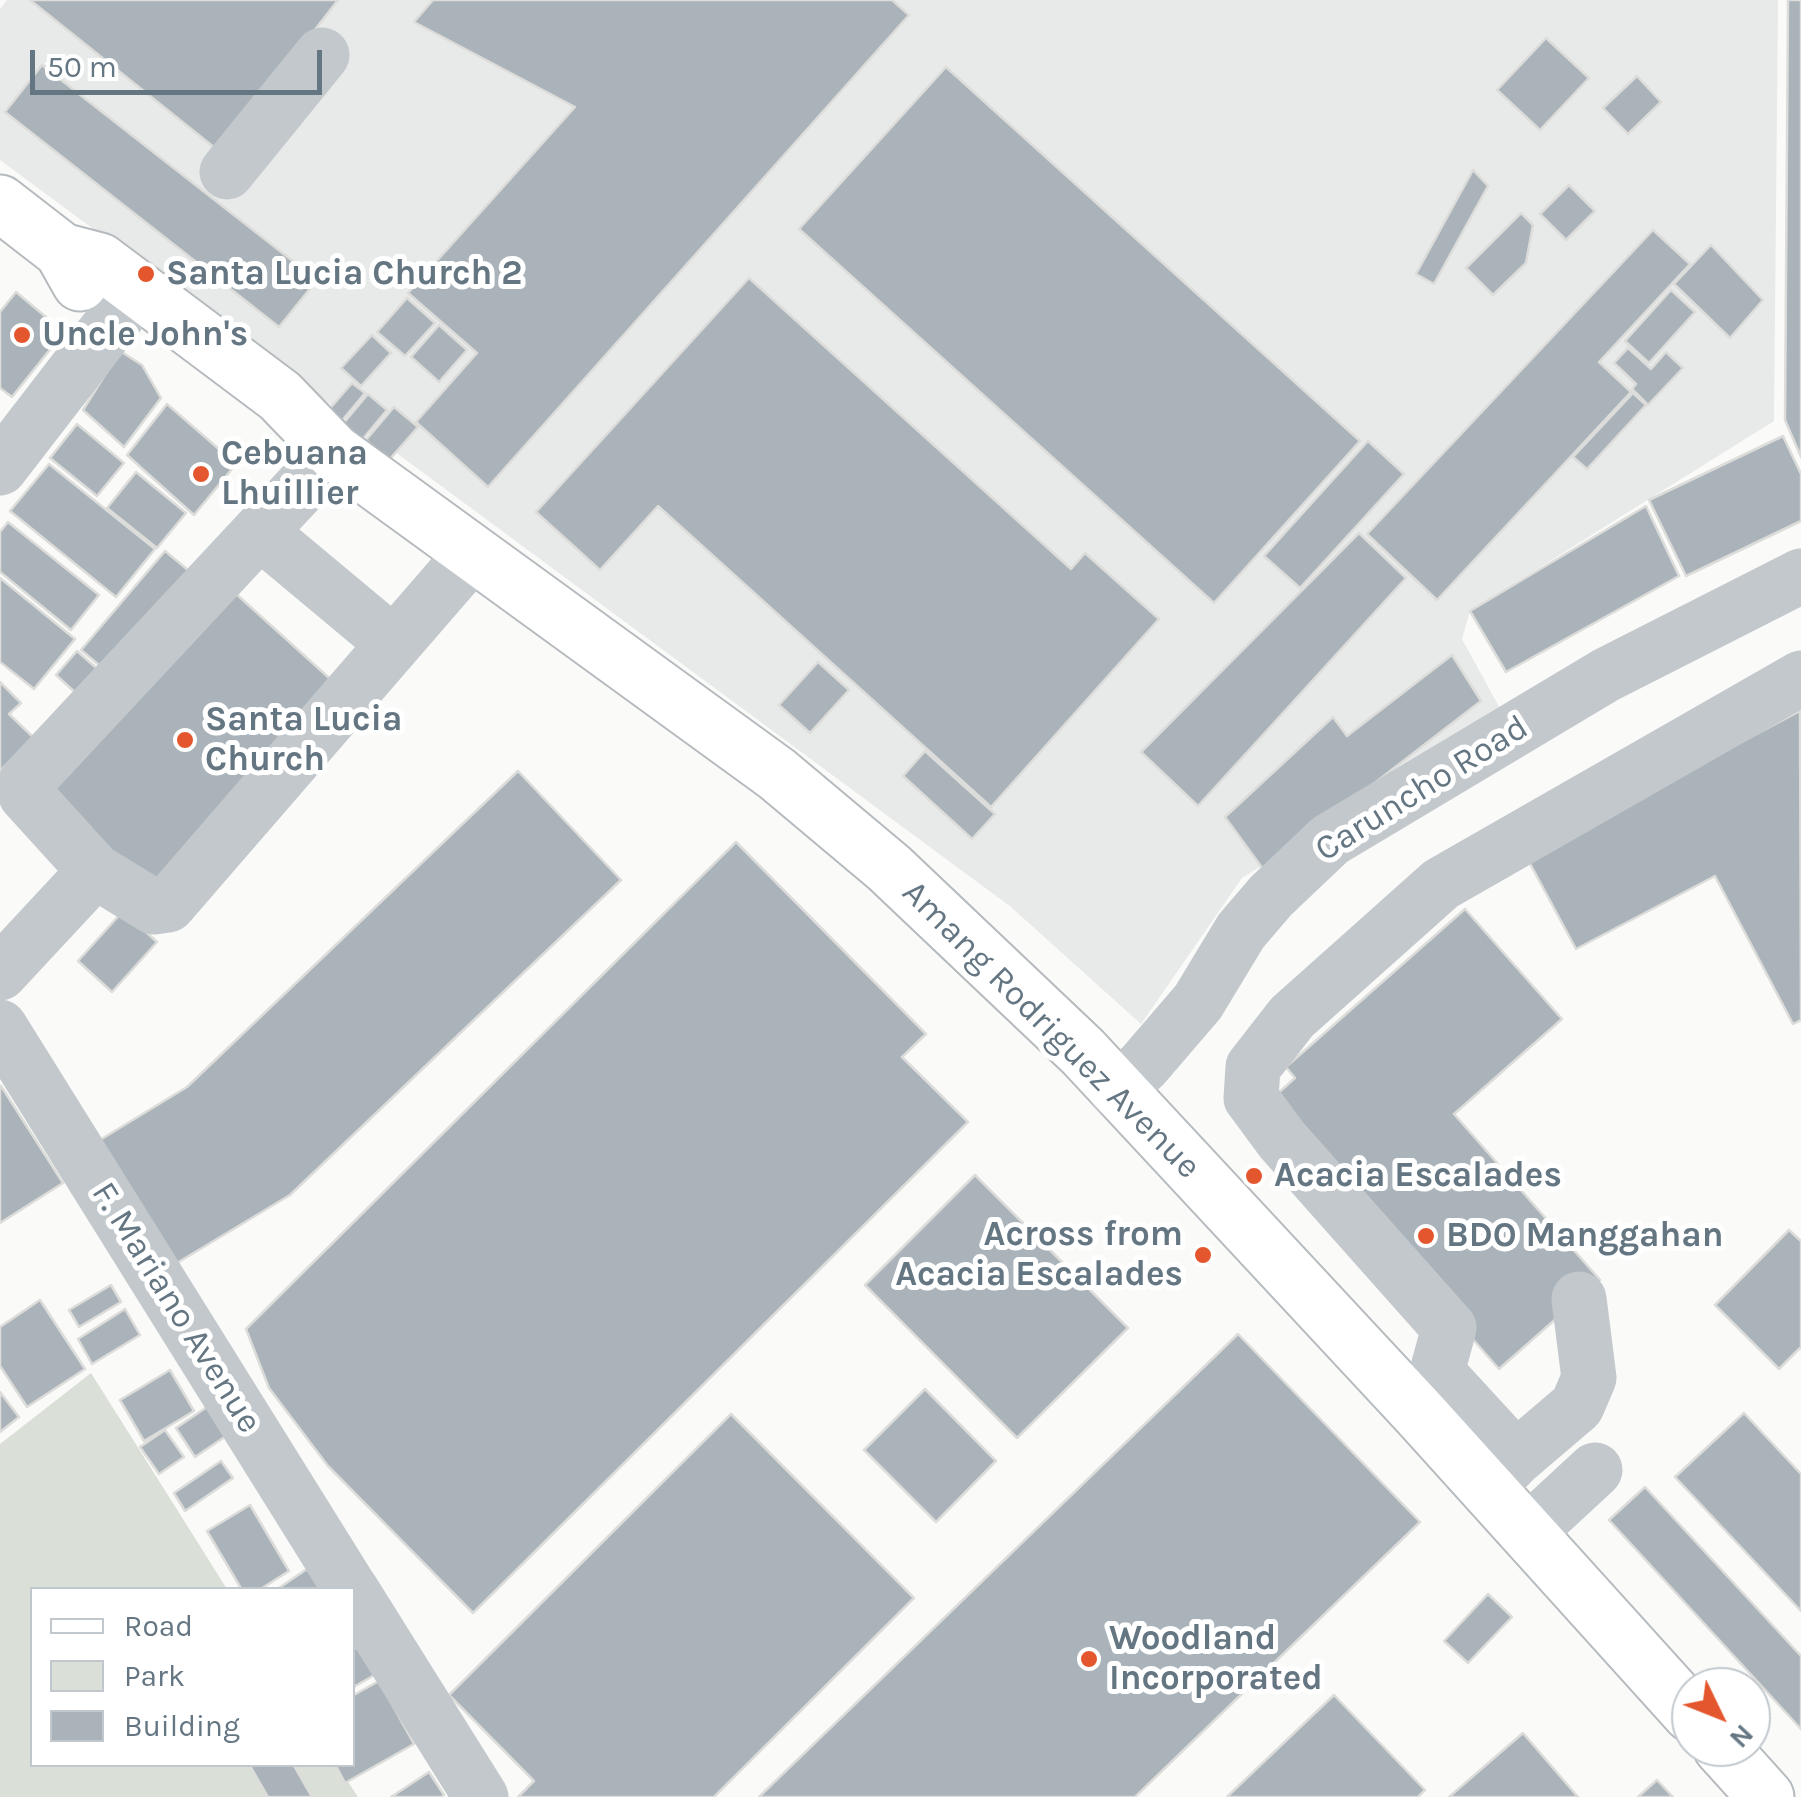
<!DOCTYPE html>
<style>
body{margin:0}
#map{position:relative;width:1801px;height:1797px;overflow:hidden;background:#fafaf8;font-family:Karla,sans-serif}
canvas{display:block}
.legend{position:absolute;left:30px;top:1587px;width:325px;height:180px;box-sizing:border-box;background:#fff;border:2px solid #c1c8cd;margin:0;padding:12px 18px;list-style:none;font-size:30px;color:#657683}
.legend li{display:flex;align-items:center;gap:20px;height:50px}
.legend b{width:50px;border:2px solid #c1c8cd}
.north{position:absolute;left:1671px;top:1667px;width:100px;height:100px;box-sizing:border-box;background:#fff;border:2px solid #c1c8cd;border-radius:50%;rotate:133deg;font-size:28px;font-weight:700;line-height:40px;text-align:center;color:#657683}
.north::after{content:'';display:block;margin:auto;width:35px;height:45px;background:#e4572e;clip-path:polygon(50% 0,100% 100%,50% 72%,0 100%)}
.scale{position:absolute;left:30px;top:50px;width:292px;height:45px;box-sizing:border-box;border:5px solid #657683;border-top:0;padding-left:12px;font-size:30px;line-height:35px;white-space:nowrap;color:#657683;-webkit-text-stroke:8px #fff;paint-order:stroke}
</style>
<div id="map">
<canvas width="1801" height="1797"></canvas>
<ul class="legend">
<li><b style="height:12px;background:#fff"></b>Road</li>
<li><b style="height:28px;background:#dadfd7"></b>Park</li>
<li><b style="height:28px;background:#aab3b9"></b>Building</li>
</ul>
<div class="north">N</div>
<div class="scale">50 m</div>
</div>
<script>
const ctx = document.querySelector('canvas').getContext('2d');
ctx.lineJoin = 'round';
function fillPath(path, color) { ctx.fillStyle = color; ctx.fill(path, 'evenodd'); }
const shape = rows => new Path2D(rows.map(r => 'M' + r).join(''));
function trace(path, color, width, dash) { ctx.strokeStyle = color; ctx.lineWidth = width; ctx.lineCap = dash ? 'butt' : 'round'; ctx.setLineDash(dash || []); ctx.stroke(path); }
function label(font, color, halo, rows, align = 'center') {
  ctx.font = font + ' Karla,sans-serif'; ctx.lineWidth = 10; ctx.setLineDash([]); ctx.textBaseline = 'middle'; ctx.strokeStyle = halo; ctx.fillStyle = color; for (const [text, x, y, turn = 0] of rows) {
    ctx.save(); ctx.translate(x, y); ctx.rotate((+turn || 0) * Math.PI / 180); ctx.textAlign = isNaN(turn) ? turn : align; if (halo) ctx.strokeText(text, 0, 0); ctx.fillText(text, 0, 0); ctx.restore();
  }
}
fillPath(shape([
 [7,0,1778,0,1774,421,1470,611,1462,639,1503,714,1242,878,1141,1024,1011,907,0,160,0,9]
]), '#e8e9e9');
fillPath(shape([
 [91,1373,227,1589,32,1590,32,1764,337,1765,358,1797,0,1797,0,1444]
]), '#dadfd7');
const building = shape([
 [30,0,338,0,220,152,30,0],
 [433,0,892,0,909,15,488,487,416,422,477,353,408,293,575,107,414,22,433,0],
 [1788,0,1801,0,1801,457,1785,420,1788,0],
 [1546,38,1589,78,1540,130,1497,90,1546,38],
 [42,65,317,280,279,327,5,112,42,65],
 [946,67,1360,441,1214,603,799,229,946,67],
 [1637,76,1661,102,1628,134,1603,108,1637,76],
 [1473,170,1488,186,1434,284,1416,274,1473,170],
 [1569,185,1595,211,1566,240,1540,214,1569,185],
 [1521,213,1533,225,1526,263,1493,295,1466,268,1521,213],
 [1653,230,1690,264,1599,362,1631,392,1437,600,1367,534,1653,230],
 [1711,245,1763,300,1730,338,1674,284,1711,245],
 [749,278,1071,569,1085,553,1159,619,991,807,658,506,600,570,536,512,749,278],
 [1671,290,1695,312,1649,363,1625,341,1671,290],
 [16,292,64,332,12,397,0,388,0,312,16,292],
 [407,298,435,323,405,356,377,332,407,298],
 [439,325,467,350,439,382,411,357,439,325],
 [372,335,391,353,361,386,341,368,372,335],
 [1628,348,1651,369,1666,352,1683,368,1648,405,1632,389,1636,384,1614,363,1628,348],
 [120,351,142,365,161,398,124,447,83,410,120,351],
 [352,383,365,393,340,423,327,412,352,383],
 [1633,393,1646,405,1587,469,1573,457,1633,393],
 [368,394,387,410,361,441,342,425,368,394],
 [167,404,236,464,194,515,127,455,167,404],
 [394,407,418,427,389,460,366,440,394,407],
 [77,424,124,463,97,496,50,458,77,424],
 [1783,436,1801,474,1801,521,1686,576,1649,500,1783,436],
 [1368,441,1404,474,1300,588,1264,556,1368,441],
 [49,464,155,549,116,597,10,511,49,464],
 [136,472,186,513,157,548,107,508,136,472],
 [1646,506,1679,576,1506,672,1470,611,1646,506],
 [8,522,99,595,71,630,0,572,0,532,8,522],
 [1359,533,1406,578,1198,806,1141,752,1359,533],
 [165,551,200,580,116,679,81,650,165,551],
 [0,578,75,639,34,689,0,662,0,578],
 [224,583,338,686,147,898,32,794,224,583],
 [77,651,110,680,88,704,56,675,77,651],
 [1452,655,1481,701,1263,869,1225,817,1333,717,1347,736,1452,655],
 [818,662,849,690,810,733,779,705,818,662],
 [0,682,21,703,9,714,33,737,0,771,0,682],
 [1800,711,1801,1020,1793,1024,1715,876,1576,949,1526,856,1800,711],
 [925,751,995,814,972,839,903,776,925,751],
 [518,771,621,880,290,1195,167,1269,90,1146,187,1087,518,771],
 [736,842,926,1034,902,1057,968,1122,473,1613,328,1466,269,1388,246,1329,736,842],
 [1465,909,1562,1019,1454,1114,1600,1280,1499,1369,1266,1104,1295,1078,1286,1067,1465,909],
 [123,911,157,942,112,992,78,961,123,911],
 [1,1086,63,1183,0,1223,0,1087,1,1086],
 [975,1175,1128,1328,1017,1438,865,1285,975,1175],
 [1789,1230,1801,1241,1801,1347,1779,1369,1715,1305,1789,1230],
 [111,1285,121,1302,79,1327,69,1310,111,1285],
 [40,1300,85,1369,27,1407,0,1366,0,1327,40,1300],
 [125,1309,140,1335,92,1364,78,1339,125,1309],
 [1238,1334,1420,1522,1135,1797,759,1797,1238,1334],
 [170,1370,194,1411,144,1441,120,1400,170,1370],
 [925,1389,996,1461,936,1522,864,1450,925,1389],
 [0,1392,19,1417,0,1432,0,1392],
 [207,1407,226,1436,195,1457,176,1428,207,1407],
 [1744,1413,1801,1474,1801,1611,1675,1477,1744,1413],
 [731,1414,914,1598,714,1797,518,1797,534,1781,449,1695,731,1414],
 [165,1430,184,1457,159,1474,140,1447,165,1430],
 [221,1461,233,1478,185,1511,174,1493,221,1461],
 [1645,1487,1801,1656,1801,1729,1609,1520,1645,1487],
 [250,1505,289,1571,259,1590,242,1590,207,1531,250,1505],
 [307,1569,321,1590,276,1590,307,1569],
 [1488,1594,1512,1617,1468,1663,1444,1641,1488,1594],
 [359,1646,376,1674,352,1688,352,1650,359,1646],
 [379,1681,414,1744,345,1783,335,1764,352,1764,352,1696,379,1681],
 [1334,1695,1425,1790,1418,1797,1227,1797,1334,1695],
 [1523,1733,1578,1797,1449,1797,1523,1733],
 [249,1764,293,1764,312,1797,268,1797,249,1764],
 [429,1772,444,1795,441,1797,391,1797,429,1772],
 [1657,1780,1673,1797,1638,1797,1657,1780]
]);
fillPath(building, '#aab3b9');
trace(building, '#dcdcda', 2.5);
const major = shape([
 [0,203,62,251,80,283],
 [62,251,100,261,280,396,334,452,777,774,889,868,1083,1052,1419,1413,1691,1714],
 [1721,1747,1766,1797]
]);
trace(major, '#b5babe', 59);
trace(shape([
 [227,172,322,55],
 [334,452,26,782,26,795,95,871,154,907,168,905,394,644],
 [0,468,118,315],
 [261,533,394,644,472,554],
 [0,973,95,871],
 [0,1027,351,1590],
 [1116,1090,1143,1066,1198,1002,1241,931,1271,896,1330,840,1606,675,1801,576],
 [1437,1372,1516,1458],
 [1419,1413,1437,1372,1449,1328,1282,1140,1251,1098,1253,1067,1292,1017,1441,884,1801,678],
 [1487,1488,1516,1458,1577,1406,1589,1378,1579,1299],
 [1528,1532,1595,1470],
 [352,1591,481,1797]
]), '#c3c8cc', 55);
trace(major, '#fff', 55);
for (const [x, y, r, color] of [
 [146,274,10,"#e4572e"],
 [22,335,10,"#e4572e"],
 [201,474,10,"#e4572e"],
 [185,740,10,"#e4572e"],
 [1254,1176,10,"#e4572e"],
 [1426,1236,10,"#e4572e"],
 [1203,1255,10,"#e4572e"],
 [1089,1659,10,"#e4572e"]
]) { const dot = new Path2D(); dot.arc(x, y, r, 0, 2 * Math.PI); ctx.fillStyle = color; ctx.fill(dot); trace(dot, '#fff', 4); }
label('bold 35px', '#657683', '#fff', [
 ["Santa Lucia Church 2",166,274],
 ["Uncle John's",42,335],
 ["Cebuana",221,454],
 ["Lhuillier",221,494],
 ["Santa Lucia",205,720],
 ["Church",205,760],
 ["Acacia Escalades",1274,1176],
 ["Across from",1183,1235,"right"],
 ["Acacia Escalades",1183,1275,"right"],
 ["BDO Manggahan",1446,1236],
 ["Woodland",1109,1639],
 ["Incorporated",1109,1679]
], 'left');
label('35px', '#657683', '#fff', [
 ["Caruncho Road",1422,789,-32],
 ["Amang Rodriguez Avenue",1051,1030,45],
 ["F. Mariano Avenue",176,1308,58]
]);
</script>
